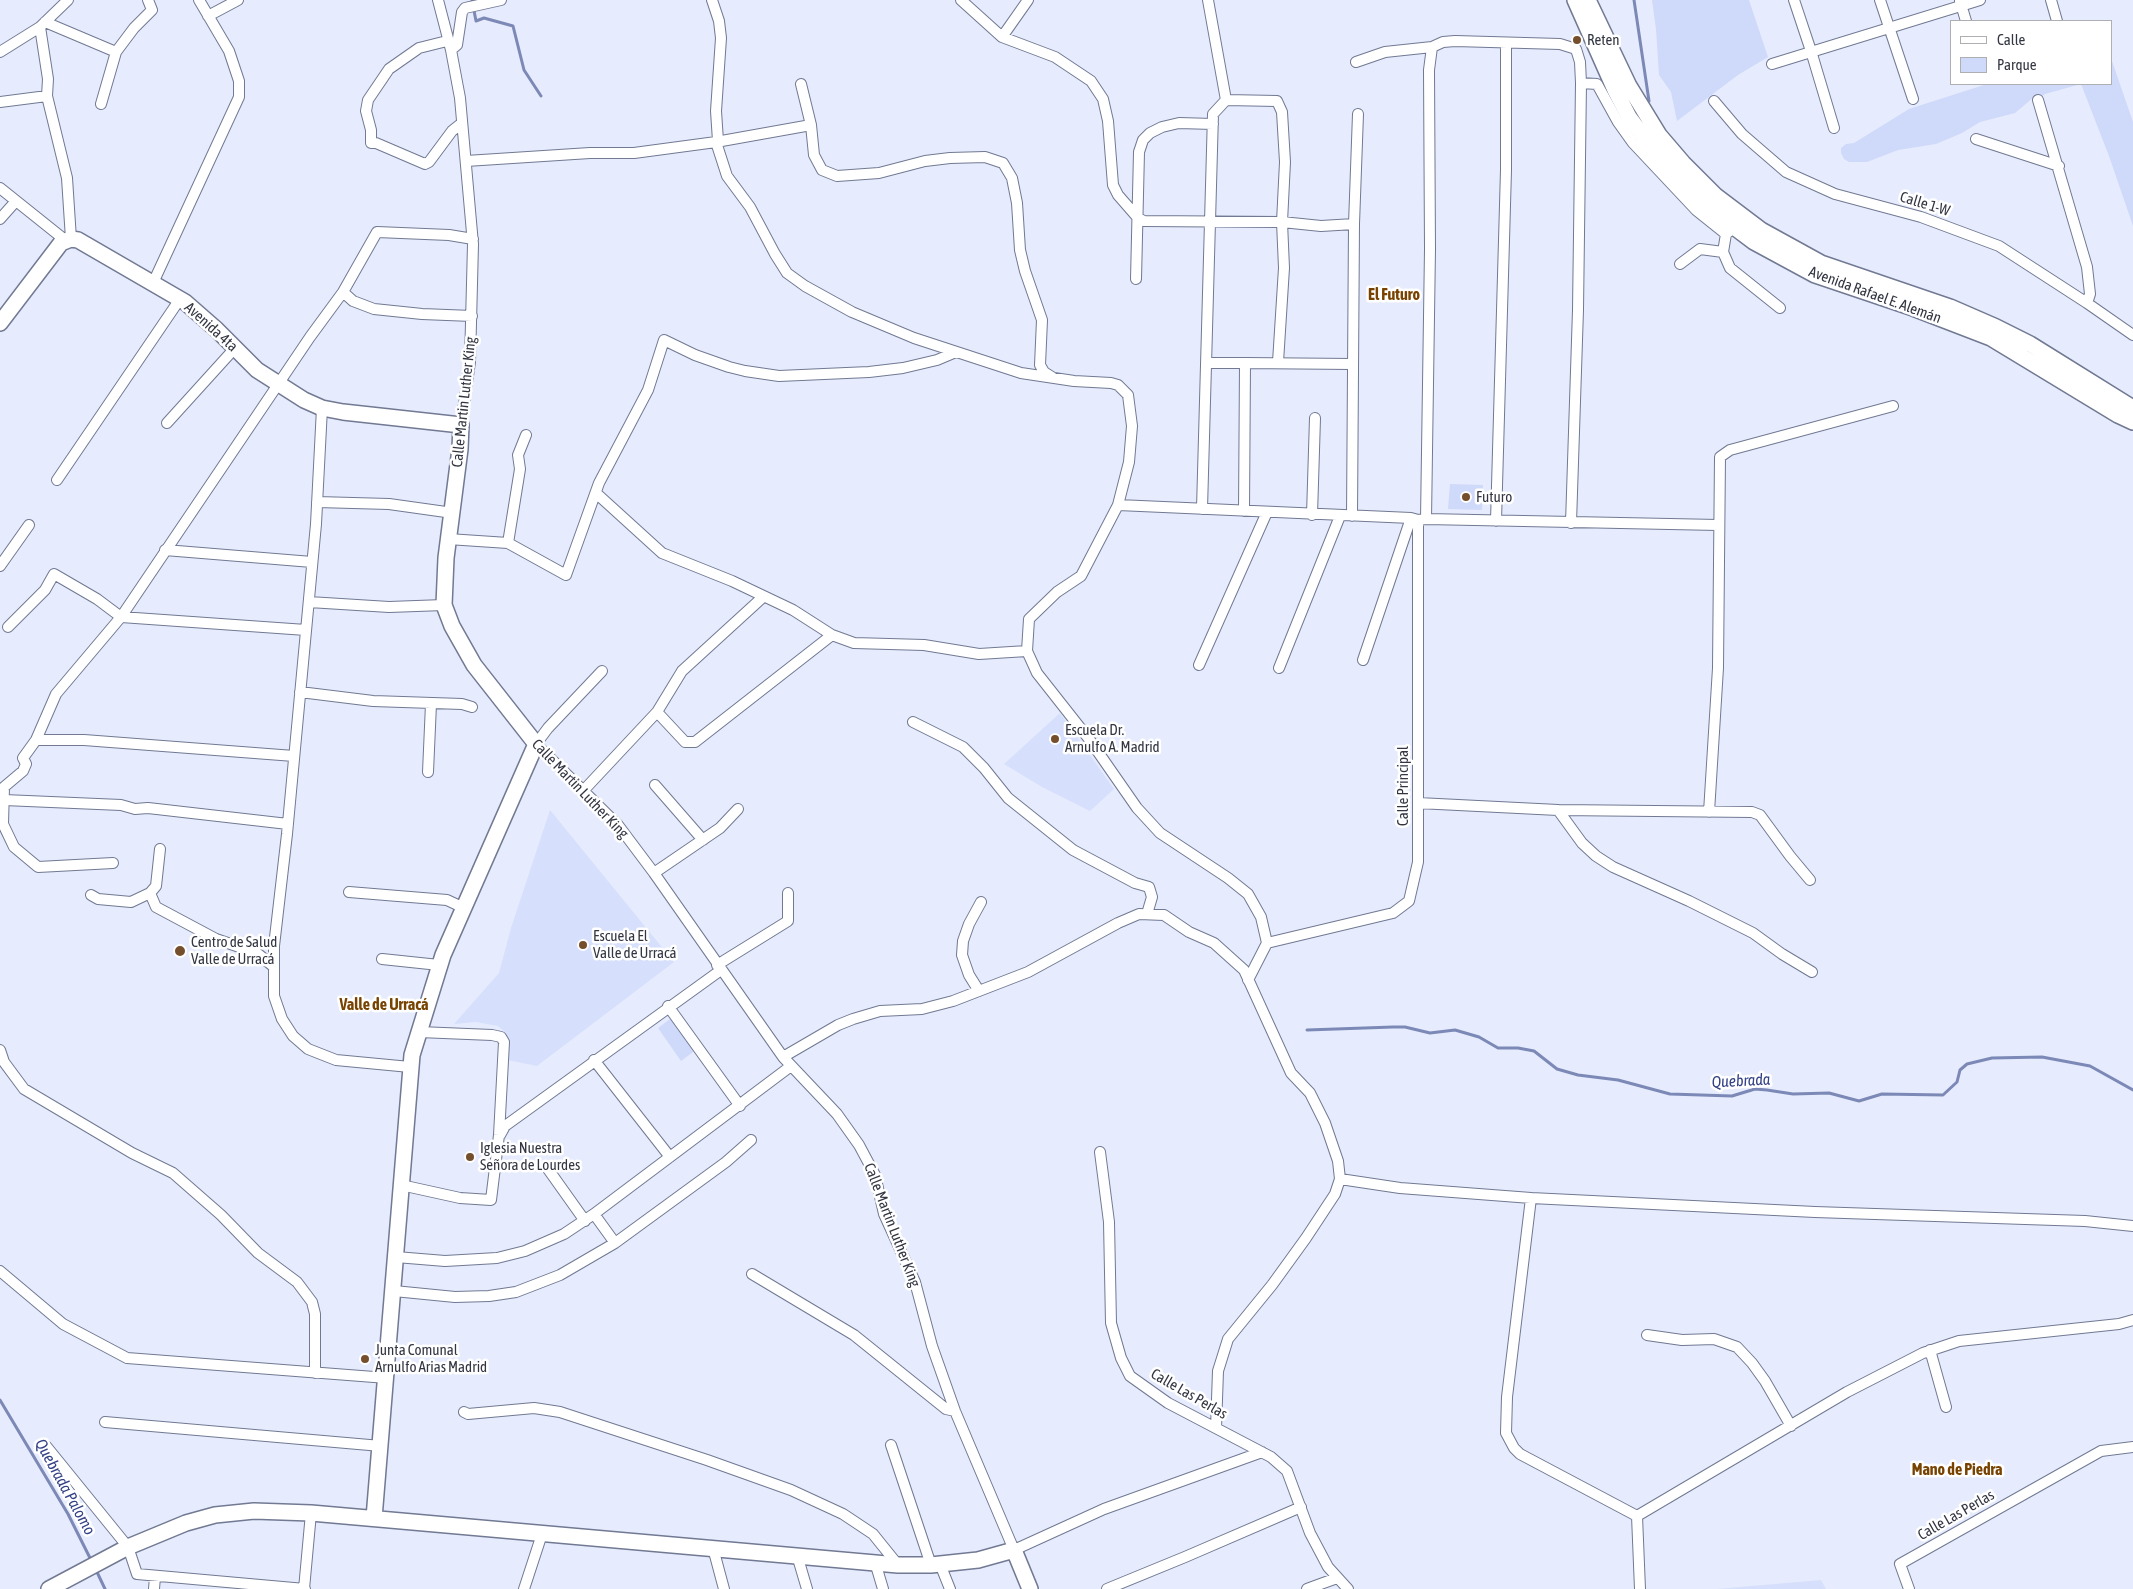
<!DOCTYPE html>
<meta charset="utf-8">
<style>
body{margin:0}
#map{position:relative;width:2133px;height:1589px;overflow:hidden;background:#e6ecfd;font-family:"Asap Condensed",sans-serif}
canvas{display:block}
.legend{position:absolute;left:1950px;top:20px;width:162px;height:65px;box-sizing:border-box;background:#fff;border:1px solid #adafb3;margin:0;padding:6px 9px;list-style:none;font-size:15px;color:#333642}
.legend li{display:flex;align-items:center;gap:10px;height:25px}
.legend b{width:25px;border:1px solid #adafb3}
</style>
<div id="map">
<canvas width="2133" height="1589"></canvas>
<ul class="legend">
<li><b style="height:6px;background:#fff"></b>Calle</li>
<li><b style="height:14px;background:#cfd9f9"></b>Parque</li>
</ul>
</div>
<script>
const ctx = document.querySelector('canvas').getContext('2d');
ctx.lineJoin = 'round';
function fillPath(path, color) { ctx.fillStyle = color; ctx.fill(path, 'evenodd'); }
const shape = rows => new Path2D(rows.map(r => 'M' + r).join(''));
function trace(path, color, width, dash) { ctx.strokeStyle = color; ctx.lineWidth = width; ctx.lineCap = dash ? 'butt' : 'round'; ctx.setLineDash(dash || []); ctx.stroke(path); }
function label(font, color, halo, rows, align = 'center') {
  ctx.font = font + ' "Asap Condensed",sans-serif'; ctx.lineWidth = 5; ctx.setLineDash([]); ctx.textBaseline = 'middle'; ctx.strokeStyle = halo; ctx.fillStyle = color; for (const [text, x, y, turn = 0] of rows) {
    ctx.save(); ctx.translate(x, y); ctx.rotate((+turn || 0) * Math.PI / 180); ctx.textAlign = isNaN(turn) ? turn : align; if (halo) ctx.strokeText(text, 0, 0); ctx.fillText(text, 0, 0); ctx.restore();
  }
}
fillPath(shape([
 [1060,713,1114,789,1090,811,1042,787,1004,764],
 [550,810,674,962,537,1066,507,1060,508,1041,505,1032,498,1026,476,1022,454,1024,499,973,511,928],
 [1821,1580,1826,1589,1717,1589]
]), '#d6dffb');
fillPath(shape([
 [1652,0,1749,0,1768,57,1738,75,1677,121,1671,92,1659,75,1656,29],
 [2112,61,2133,122,2133,226,2109,156,2081,84,2045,94,2038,100,2034,97,2015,113,1980,122,1962,133,1936,144,1898,150,1867,162,1849,162,1844,159,1841,153,1841,148,1846,144,1854,143,1909,109,1987,84,2112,84],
 [1450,484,1483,485,1482,510,1448,509],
 [674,1016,697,1049,681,1061,658,1028]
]), '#cfd9f9');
trace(shape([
 [472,0,476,21,484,18,513,26,524,70,541,96],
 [1634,0,1649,101],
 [1307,1030,1393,1027,1405,1027,1430,1033,1455,1030,1479,1037,1498,1048,1518,1048,1534,1051,1557,1069,1578,1075,1618,1080,1670,1094,1732,1096,1755,1089,1767,1090,1793,1094,1829,1093,1859,1101,1882,1094,1943,1095,1957,1082,1960,1070,1967,1064,1992,1058,2042,1057,2090,1066,2133,1090],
 [0,1400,68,1514,92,1562],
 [96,1570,105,1589]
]), '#7c89b6', 3);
const street = shape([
 [438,0,451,50,460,98,473,244,470,362,461,425],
 [712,0,719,21,721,38,716,111,718,141],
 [961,0,1002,37,1055,57,1091,81,1103,99,1108,121,1113,185,1118,195,1138,218,1144,221,1282,222,1321,226,1354,224],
 [1208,0,1226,100],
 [1794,0,1811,51,1834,128],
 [1880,0,1913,99],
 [2051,0,2057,21],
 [1960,1,1966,21],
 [208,16,238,0],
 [45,22,116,52],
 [40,27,48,79,47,96,67,178,71,239],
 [1002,37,1028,0],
 [447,41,419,48,389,69,368,100,366,111,371,130,371,143,376,143,425,164,429,162,452,131,462,123],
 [451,50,457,45,462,12,465,8,501,0],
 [0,52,40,27,68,0],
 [1356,62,1385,52,1432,47,1443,42,1455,41,1560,44,1576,49,1580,62,1581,83,1578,310,1571,523],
 [1772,64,1980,0],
 [1581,83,1597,84,1618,122,1633,143,1696,210,1726,234],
 [801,84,811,125,814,155,822,170,837,176,879,173,925,161,950,158,985,157,1003,163,1012,178,1017,203,1020,250,1025,271,1042,320,1040,365,1044,372,1052,377],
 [2038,100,2087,267,2090,294,2087,303],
 [1714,101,1742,134,1786,172,1835,194,1921,217,1999,246,2087,303,2133,335],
 [0,102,47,96],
 [101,104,116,52,134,28,152,10,148,0],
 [1976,139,2059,166],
 [716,142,727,176,750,207,775,254,787,273,805,286,852,312,914,338,1021,373,1074,381,1111,383,1118,385,1128,395,1132,426,1129,462,1118,505,1081,576,1057,592,1029,619,1027,651,1037,673,1089,739,1137,808,1160,833,1228,878,1248,894,1261,917,1267,943,1248,980],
 [466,161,590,153,634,153,716,142,811,125],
 [0,188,65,240],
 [0,219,16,201],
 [1731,230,1726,234,1723,252,1730,268,1780,308],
 [1680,264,1700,249,1723,252],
 [1136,279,1139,152,1143,140,1150,133,1162,127,1179,123,1213,124],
 [153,283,239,97,239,81,229,51,199,0],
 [343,292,353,301,374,309,422,314,472,316],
 [1206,363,1245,363,1244,511],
 [1245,363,1352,364],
 [322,408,316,524,287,834,274,946,274,996,282,1019,293,1036,308,1049,336,1060,410,1067],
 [167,423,235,348],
 [57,480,180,299],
 [596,493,662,553,732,581,793,610,832,635,854,643,924,645,979,654,1027,651],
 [317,502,389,504,453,513],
 [1118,505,1411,518,1418,520,1426,519,1718,525],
 [1202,509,1213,114,1226,100,1277,101,1282,112,1285,162,1282,222,1284,268,1278,362],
 [1312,515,1315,418],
 [1352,516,1354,224,1358,114],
 [1426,519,1430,249,1429,70,1432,47],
 [1496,521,1506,170,1506,43],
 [448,539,508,543,566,575,599,483,648,390,664,340,695,355,729,367,745,371,779,376,869,372,903,368,937,360,956,352],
 [508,543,520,469,518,455,526,435],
 [165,550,312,562],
 [0,566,29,525],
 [309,602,389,607,444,605],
 [8,627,45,590,54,574,97,599,121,617,306,630],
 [1363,660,1411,518],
 [1199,665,1267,512],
 [1279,668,1340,516],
 [602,671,548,728,536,744,618,825,654,873,783,1057,837,1114,859,1145,875,1175,884,1214,915,1282,932,1346,955,1411,1014,1550,1104,1509,1262,1452],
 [300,692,373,701,462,704,472,707],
 [657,712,685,742,695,742,832,635],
 [913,722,963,747,984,768,1008,798,1073,850,1135,883,1149,887,1152,897,1147,914],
 [36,740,84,740,294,756],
 [428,772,431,704],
 [655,785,703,840],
 [583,791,657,712,682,671,763,597],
 [4,800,121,805,135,809,148,808,288,824],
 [1418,803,1558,810,1752,812,1760,815,1790,856,1810,880],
 [1558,810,1582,843,1596,856,1613,867,1689,901,1753,933,1782,954,1812,972],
 [1709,812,1718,668,1720,457,1730,450,1893,406],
 [160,849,156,886,150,893,156,907,216,939,257,953,274,967],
 [113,863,38,867,14,847,3,824,4,787,23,771,26,764,23,758,36,740,56,694,121,617,310,337,343,292,377,232,449,235,473,239],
 [654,873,720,828,738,809],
 [349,892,447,900,464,908],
 [91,895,98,899,131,902,150,893],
 [1267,943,1393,913,1409,901,1418,862,1418,520],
 [382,959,439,965],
 [717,965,788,921,788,893],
 [979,991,969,975,962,955,963,941,969,924,981,902],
 [668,1006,740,1106],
 [0,1050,4,1062,24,1089,132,1153,173,1173,221,1215,258,1253,297,1282,312,1302,315,1314,315,1373],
 [783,1057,838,1025,853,1019,880,1011,922,1009,953,1001,1028,972,1118,923,1139,914,1164,915,1189,932,1214,943,1244,970,1291,1073,1310,1093,1325,1123,1338,1161,1340,1179,1335,1194,1306,1238,1272,1285,1228,1339,1218,1371,1216,1428],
 [594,1060,670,1157],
 [500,1135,505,1126,721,970],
 [1100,1152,1109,1222,1111,1323,1121,1358,1130,1376,1168,1403,1271,1457,1287,1471,1310,1533,1328,1567,1348,1589],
 [548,1169,585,1221],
 [1340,1179,1400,1188,1531,1198,1815,1212,2085,1221,2133,1226],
 [401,1185,460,1198,491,1200,499,1135,504,1042,501,1037,492,1035,419,1032],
 [1531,1198,1507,1397,1506,1433,1514,1448,1520,1454,1637,1516],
 [594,1214,615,1243],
 [396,1257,445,1261,497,1258,525,1251,564,1234,594,1214,791,1066],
 [0,1271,63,1324,127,1358,387,1378],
 [752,1274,854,1335,946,1409,955,1411],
 [394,1291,455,1297,489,1296,516,1292,560,1275,615,1243,726,1162,751,1140],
 [1647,1335,1682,1340,1714,1339,1737,1347,1752,1363,1765,1381,1791,1426],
 [1930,1350,1946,1407],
 [464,1412,468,1414,534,1408,560,1412,707,1460,791,1490,843,1514,873,1534,898,1565],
 [105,1422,381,1446],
 [891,1445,931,1565],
 [46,1446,128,1547,137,1574,305,1589],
 [1637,1516,1847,1392,1923,1353,1959,1341,2119,1324,2133,1320],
 [1637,1516,1640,1589],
 [713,1548,724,1589],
 [797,1555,807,1589],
 [875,1562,883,1589],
 [940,1564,950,1589],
 [154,1589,155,1577],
 [304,1589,311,1513],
 [524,1589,542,1534],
 [1107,1589,1185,1557,1301,1507],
 [1307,1589,1337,1578],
 [1909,1589,1900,1564,2101,1451,2133,1447]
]);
const secondary = shape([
 [1575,0,1615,90,1629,117,1651,147,1707,206,1734,227,1754,242,1815,275,1913,308,1991,338,2118,415,2133,422],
 [1588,0,1629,86,1659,135,1683,163,1716,196,1761,230,1821,263,1950,307,1996,327,2030,344,2133,408],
 [0,323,61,243,71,239,78,240,185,302,217,330,257,370,304,400,322,408,343,412,461,425,460,449,446,558,444,605,452,626,474,665,536,744,443,955,412,1055,374,1518],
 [49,1589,128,1547,186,1523,215,1515,254,1511,311,1513,898,1565,931,1565,978,1560,1014,1550,1030,1589]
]);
trace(street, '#717993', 12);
trace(secondary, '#717993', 18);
trace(street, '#fff', 10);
trace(secondary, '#fff', 15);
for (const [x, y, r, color] of [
 [1577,40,5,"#754e2b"],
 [1466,497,5,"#754e2b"],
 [1055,739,5,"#754e2b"],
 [583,945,5,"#754e2b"],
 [180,951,6,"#754e2b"],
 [470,1157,5,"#754e2b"],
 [365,1359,5,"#754e2b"]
]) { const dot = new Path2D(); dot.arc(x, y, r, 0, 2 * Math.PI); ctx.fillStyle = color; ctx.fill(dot); trace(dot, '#fff', 2); }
label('15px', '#333642', '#fff', [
 ["Reten",1587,40],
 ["Futuro",1476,497],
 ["Escuela Dr.",1065,730],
 ["Arnulfo A. Madrid",1065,747],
 ["Escuela El",593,936],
 ["Valle de Urracá",593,953],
 ["Centro de Salud",191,942],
 ["Valle de Urracá",191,959],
 ["Iglesia Nuestra",480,1148],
 ["Señora de Lourdes",480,1165],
 ["Junta Comunal",375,1350],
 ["Arnulfo Arias Madrid",375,1367]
], 'left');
label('15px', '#333642', '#fff', [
 ["Calle 1-W",1925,204,17],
 ["Avenida Rafael E. Alemán",1875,295,20],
 ["Avenida 4ta",211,327,42],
 ["Calle Martin Luther King",464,402,-84],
 ["Calle Principal",1403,786,-90],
 ["Calle Martin Luther King",580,789,46],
 ["Calle Martin Luther King",892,1225,69],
 ["Calle Las Perlas",1189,1394,30],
 ["Calle Las Perlas",1956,1515,-30]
]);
label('bold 16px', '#784201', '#fff', [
 ["El Futuro",1394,295],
 ["Valle de Urracá",384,1005],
 ["Mano de Piedra",1957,1470]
]);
label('italic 16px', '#334186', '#fff', [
 ["Quebrada",1741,1081,-3],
 ["Quebrada Palomo",65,1487,61]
]);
</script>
